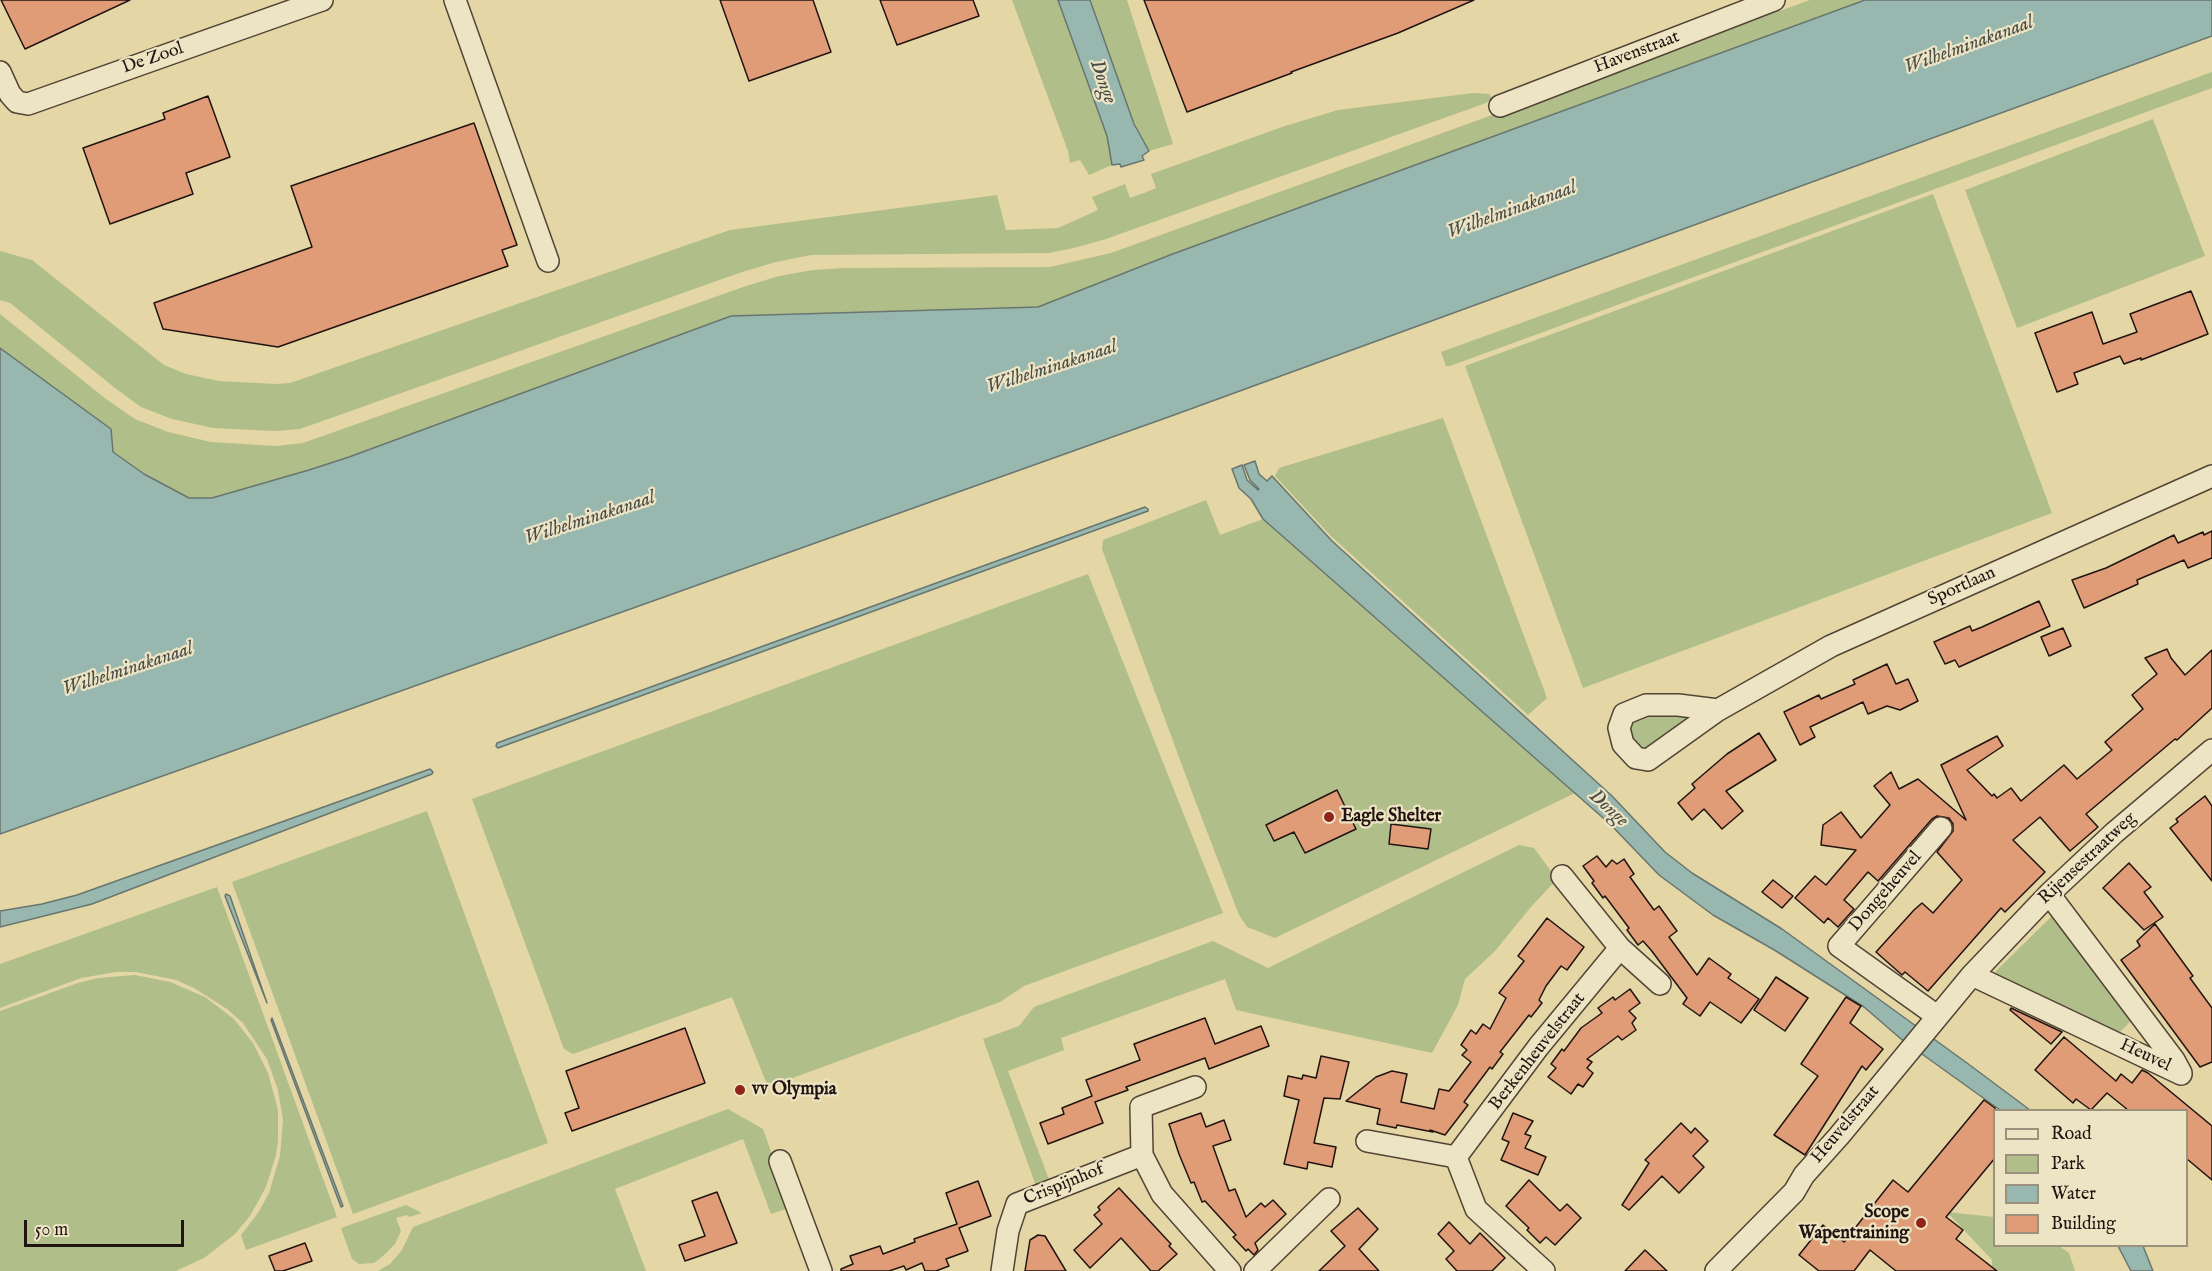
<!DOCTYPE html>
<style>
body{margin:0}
#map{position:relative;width:2212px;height:1271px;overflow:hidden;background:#e4d6a5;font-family:"IM FELL English",serif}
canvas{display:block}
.legend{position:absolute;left:1993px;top:1109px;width:195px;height:138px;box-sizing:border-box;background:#ede4c4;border:2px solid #9b917c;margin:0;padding:8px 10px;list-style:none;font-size:18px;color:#211410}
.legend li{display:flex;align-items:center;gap:12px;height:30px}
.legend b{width:30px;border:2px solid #9b917c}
.scale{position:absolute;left:24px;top:1220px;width:160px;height:27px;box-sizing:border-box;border:3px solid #211410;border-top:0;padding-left:8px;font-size:18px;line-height:21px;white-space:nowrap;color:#211410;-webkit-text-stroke:4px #ede4c4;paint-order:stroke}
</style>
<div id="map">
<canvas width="2212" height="1271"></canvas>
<ul class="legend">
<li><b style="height:8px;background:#ede4c4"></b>Road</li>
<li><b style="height:16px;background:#b0bf8a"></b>Park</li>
<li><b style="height:16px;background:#97b7af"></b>Water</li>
<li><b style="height:16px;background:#e09b77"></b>Building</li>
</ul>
<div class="scale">50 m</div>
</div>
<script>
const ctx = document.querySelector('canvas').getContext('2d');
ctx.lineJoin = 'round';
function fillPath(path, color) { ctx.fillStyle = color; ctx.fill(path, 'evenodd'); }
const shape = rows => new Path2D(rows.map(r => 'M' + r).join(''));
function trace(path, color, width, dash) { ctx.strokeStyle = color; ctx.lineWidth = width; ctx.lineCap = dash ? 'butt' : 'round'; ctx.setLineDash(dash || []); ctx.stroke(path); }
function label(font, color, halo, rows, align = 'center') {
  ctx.font = font + ' "IM FELL English",serif'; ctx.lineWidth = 4.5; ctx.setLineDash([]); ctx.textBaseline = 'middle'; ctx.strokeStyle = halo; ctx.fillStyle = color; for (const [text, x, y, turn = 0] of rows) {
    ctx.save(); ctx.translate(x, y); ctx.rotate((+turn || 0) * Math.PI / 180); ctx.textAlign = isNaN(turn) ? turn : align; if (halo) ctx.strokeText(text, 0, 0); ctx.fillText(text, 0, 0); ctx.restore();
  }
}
fillPath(shape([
 [1012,0,1058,0,1107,136,1112,165,1089,175,1080,160,1070,163,1068,151],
 [1090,0,1127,0,1173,144,1149,151,1134,124],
 [1810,0,1865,0,1170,255,1038,307,731,316,349,457,309,470,212,498,189,498,144,474,113,452,110,429,0,348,0,314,106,399,135,419,168,432,211,442,276,446,303,443,746,286,779,276,813,270,843,268,1050,267,1111,253],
 [2212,72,2212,88,1450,366,1446,366,1441,352],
 [1473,93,1489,94,1492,99,1486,103,1106,239,1074,248,1049,253,811,255,776,262,742,272,300,429,275,431,213,428,172,419,141,407,115,388,10,303,0,300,0,251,32,260,164,365,186,374,219,381,275,384,290,383,730,230,997,195,1006,230,1058,228,1098,210,1092,197,1125,184,1130,198,1144,193,1156,188,1151,174,1285,126,1338,110],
 [2153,119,2205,256,2017,328,1965,190],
 [1933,194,2052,513,1583,688,1465,366],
 [1443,418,1547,698,1528,715,1331,536,1275,476,1279,468],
 [1206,500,1220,535,1263,519,1575,793,1275,938,1247,927,1239,915,1193,795,1102,549,1103,540],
 [1088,574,1223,913,1024,986,1000,1002,768,1087,732,997,573,1054,564,1049,472,799],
 [1644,713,1699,714,1652,747,1647,748,1637,745,1629,739,1628,724],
 [427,811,548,1143,353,1214,232,882],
 [1519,845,1534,848,1557,879,1530,908,1495,951,1465,979,1458,1005,1432,1053,1236,1010,1225,979,1061,1038,1064,1050,1008,1071,1050,1182,1036,1186,983,1039,1019,1026,1034,1007,1213,941,1268,968],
 [217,887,337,1217,246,1250,241,1235,258,1213,269,1193,280,1156,283,1120,278,1090,267,1059,243,1023,227,1009,194,988,176,980,136,972,116,972,81,978,0,1008,0,964],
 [2056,912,2134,1018,2116,1036,1992,975],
 [135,975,170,982,205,997,234,1019,253,1043,268,1073,278,1110,278,1140,276,1155,266,1187,250,1216,235,1234,204,1258,176,1271,0,1271,0,1011,78,983,98,978],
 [728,1109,763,1129,789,1202,786,1209,771,1214,743,1139,615,1189,646,1271,378,1271,390,1264,402,1250,413,1227],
 [406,1205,422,1213,409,1217,407,1215,396,1218,401,1231,395,1244,383,1256,374,1263,359,1264,352,1259,341,1228],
 [1947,1212,1994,1217,1994,1246,2059,1246,2069,1253,2075,1271,1992,1271,1992,1260]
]), '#b0bf8a');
const water = shape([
 [1058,0,1090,0,1134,124,1149,151,1142,156,1144,160,1121,167,1120,164,1112,165,1107,136,1058,0],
 [1865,0,2212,0,2212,36,1174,415,0,834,0,348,111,429,113,452,144,474,189,498,212,498,309,470,349,457,731,316,1038,307,1170,255,1865,0],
 [1255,461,1259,474,1267,481,1272,476,1332,541,1612,796,1665,852,1692,873,1782,929,1967,1063,2030,1110,2000,1110,1901,1039,1864,1007,1776,951,1713,915,1659,875,1610,824,1263,519,1251,499,1239,488,1232,469,1242,465,1247,480,1258,490,1259,489,1250,480,1244,465,1255,461],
 [1145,507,1148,509,1148,511,498,748,496,746,497,743,1145,507],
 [430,769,433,772,432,774,92,904,0,927,0,911,42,904,77,895,430,769],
 [226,894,230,896,267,1003,225,896,226,894],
 [272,1018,343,1206,341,1207,271,1020,272,1018],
 [2118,1246,2143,1246,2153,1271,2131,1271,2118,1246]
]);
fillPath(water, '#97b7af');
trace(water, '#68766f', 1.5);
const building = shape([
 [1,0,130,0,25,49,1,0],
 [720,0,813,0,831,52,749,81,720,0],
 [880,0,973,0,979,16,897,45,880,0],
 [1144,0,1474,0,1398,33,1291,72,1292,73,1187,112,1144,0],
 [208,96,230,157,186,173,193,194,110,224,83,148,165,119,163,113,208,96],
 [474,123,517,245,502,250,508,266,278,347,163,329,154,303,312,247,291,186,474,123],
 [2191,291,2208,334,2141,360,2141,358,2124,364,2120,356,2074,373,2078,384,2057,392,2035,333,2092,312,2103,344,2137,332,2130,314,2191,291],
 [2212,531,2212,558,2188,568,2184,560,2137,580,2138,584,2084,608,2072,580,2106,568,2174,535,2178,543,2203,532,2204,535,2212,531],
 [2039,601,2050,626,1959,667,1955,660,1945,664,1934,642,1970,626,1972,631,1982,627,2039,601],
 [2063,628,2071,646,2049,656,2041,637,2063,628],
 [2167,649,2171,658,2185,675,2212,650,2212,708,2177,740,2175,739,2086,814,2098,827,2070,851,2040,817,2013,840,2045,872,2005,912,2001,908,1928,991,1905,972,1902,975,1876,952,1914,910,1922,903,1933,913,1962,880,1937,852,1953,831,1953,824,1949,818,1937,816,1932,819,1878,881,1868,872,1844,900,1854,909,1838,927,1828,918,1824,923,1795,898,1815,876,1826,885,1856,850,1821,845,1823,825,1841,812,1861,838,1890,805,1874,786,1891,772,1899,789,1918,779,1966,820,1941,765,1997,736,2003,746,1967,770,1992,796,1994,794,1997,798,2011,788,2021,801,2064,765,2077,779,2112,750,2105,742,2143,709,2132,695,2157,674,2145,658,2167,649],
 [1887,664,1896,684,1908,679,1918,701,1900,710,1887,706,1868,714,1863,702,1810,727,1815,737,1800,745,1784,712,1819,695,1821,699,1855,684,1853,680,1887,664],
 [1759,733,1776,760,1726,791,1743,811,1722,829,1704,809,1692,820,1678,803,1695,788,1692,784,1727,754,1759,733],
 [1337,790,1356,829,1305,853,1294,832,1274,841,1266,825,1337,790],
 [2205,796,2212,806,2212,881,2170,828,2178,822,2176,819,2205,796],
 [1391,824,1431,829,1428,849,1389,844,1391,824],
 [1597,856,1606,867,1612,860,1617,864,1624,859,1634,874,1630,877,1654,910,1659,906,1677,931,1669,937,1697,975,1709,958,1731,974,1728,978,1759,999,1741,1023,1710,1002,1700,1016,1683,1004,1687,998,1651,950,1643,941,1638,945,1627,930,1629,928,1605,896,1603,898,1592,883,1594,881,1583,866,1597,856],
 [2129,863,2151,887,2144,892,2163,917,2144,930,2103,888,2129,863],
 [1773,880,1793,896,1782,908,1762,892,1773,880],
 [1547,918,1584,947,1567,970,1561,966,1546,986,1539,1000,1542,1003,1531,1017,1529,1015,1500,1052,1503,1054,1492,1069,1490,1067,1464,1102,1468,1105,1445,1135,1430,1130,1433,1132,1397,1125,1396,1128,1377,1124,1380,1109,1346,1101,1376,1077,1392,1071,1407,1074,1401,1102,1434,1109,1439,1089,1449,1091,1471,1062,1462,1055,1467,1050,1461,1045,1471,1030,1476,1034,1483,1024,1490,1029,1506,998,1499,993,1524,961,1518,956,1547,918],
 [2155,924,2193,976,2190,978,2212,1008,2212,1062,2200,1067,2121,960,2140,946,2137,941,2155,924],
 [1776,977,1808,998,1785,1031,1754,1010,1776,977],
 [1630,989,1640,1003,1629,1011,1636,1018,1632,1023,1636,1030,1622,1040,1618,1036,1587,1059,1592,1062,1587,1068,1593,1073,1583,1087,1578,1084,1571,1094,1548,1077,1556,1068,1551,1064,1562,1049,1564,1051,1581,1028,1602,1013,1598,1008,1613,997,1615,1000,1630,989],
 [1846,997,1861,1006,1850,1023,1883,1049,1866,1070,1862,1066,1805,1155,1774,1135,1818,1076,1801,1064,1846,997],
 [2011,1008,2062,1032,2051,1044,2010,1010,2011,1008],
 [1205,1018,1215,1044,1261,1026,1269,1046,1209,1069,1205,1058,1126,1087,1128,1090,1095,1102,1103,1123,1048,1144,1040,1123,1064,1114,1062,1108,1092,1096,1086,1080,1140,1060,1134,1044,1205,1018],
 [685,1028,705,1083,572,1131,565,1113,579,1108,566,1071,685,1028],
 [2064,1037,2116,1081,2121,1074,2132,1083,2142,1070,2148,1073,2212,1126,2212,1180,2187,1159,2187,1110,2128,1110,2107,1093,2091,1110,2076,1099,2073,1103,2035,1070,2064,1037],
 [1321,1056,1349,1062,1340,1099,1324,1098,1314,1143,1336,1147,1332,1167,1308,1162,1307,1169,1284,1164,1299,1100,1284,1096,1288,1076,1302,1079,1303,1075,1316,1078,1321,1056],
 [1984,1100,1995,1108,1995,1158,1946,1217,1963,1230,1956,1239,1997,1271,1896,1271,1870,1250,1854,1271,1819,1271,1799,1255,1823,1225,1844,1242,1893,1180,1908,1192,1984,1100],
 [1201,1113,1206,1127,1224,1120,1231,1140,1213,1146,1229,1191,1235,1189,1246,1217,1261,1203,1265,1207,1273,1200,1286,1214,1255,1243,1258,1250,1254,1255,1248,1249,1246,1251,1233,1237,1236,1235,1205,1201,1202,1202,1194,1182,1191,1183,1179,1154,1169,1124,1201,1113],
 [1513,1113,1533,1121,1525,1134,1531,1136,1525,1148,1546,1157,1538,1175,1501,1160,1509,1142,1502,1139,1513,1113],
 [1681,1123,1691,1133,1695,1128,1708,1141,1693,1156,1704,1167,1679,1193,1662,1176,1629,1210,1622,1205,1649,1163,1645,1160,1681,1123],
 [1529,1180,1560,1211,1567,1204,1581,1218,1555,1245,1546,1237,1540,1243,1527,1230,1529,1228,1506,1206,1529,1180],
 [978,1181,991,1216,959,1228,968,1251,946,1259,949,1266,936,1271,925,1271,922,1263,906,1270,904,1266,889,1271,841,1271,841,1269,853,1264,850,1256,880,1246,883,1254,915,1242,914,1239,957,1224,946,1193,978,1181],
 [1119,1188,1171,1244,1169,1246,1177,1254,1158,1271,1151,1271,1121,1238,1090,1268,1074,1250,1102,1224,1094,1215,1100,1210,1098,1207,1119,1188],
 [717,1192,737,1243,685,1261,679,1245,705,1236,692,1201,717,1192],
 [1358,1208,1378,1229,1359,1249,1379,1271,1319,1271,1345,1246,1331,1231,1358,1208],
 [1449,1222,1470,1244,1480,1233,1505,1258,1492,1271,1457,1271,1446,1259,1454,1251,1438,1234,1449,1222],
 [1038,1235,1045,1236,1066,1271,1025,1271,1030,1240,1038,1235],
 [305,1243,312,1261,283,1271,275,1271,269,1256,305,1243],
 [1645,1250,1667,1271,1625,1271,1645,1250]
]);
fillPath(building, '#e09b77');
trace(building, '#211410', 1.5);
const minor = shape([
 [455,0,548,261],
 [0,72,10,94,17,102,28,104,322,0],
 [1500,106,1774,0],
 [1718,710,1678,705,1646,705,1624,714,1619,728,1623,744,1636,758,1648,760,1718,710,1831,646,2212,476],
 [1562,876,1620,948,1660,984],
 [2049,894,2174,1060,2181,1073],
 [1972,975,2181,1074],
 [1937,1016,1839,946,1941,828],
 [1367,1141,1456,1157],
 [1142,1155,1141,1107,1195,1087],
 [780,1161,821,1271],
 [1002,1271,1008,1231,1017,1204,1142,1155,1162,1194,1230,1271],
 [1255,1271,1329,1199],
 [1544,1271,1476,1209,1456,1157,1539,1046,1620,948],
 [1716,1271,1794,1192,1804,1175,1839,1136,1972,975,2049,894,2114,833,2212,750]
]);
trace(minor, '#524435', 24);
trace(minor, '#ede4c4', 21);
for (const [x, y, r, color] of [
 [1329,817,6,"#8f2418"],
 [740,1090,6,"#8f2418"],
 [1921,1223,6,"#8f2418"]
]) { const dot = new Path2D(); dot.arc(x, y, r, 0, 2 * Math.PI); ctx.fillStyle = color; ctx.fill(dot); trace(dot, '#ede4c4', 2); }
label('18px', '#211410', '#ede4c4', [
 ["Havenstraat",1637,53,-21],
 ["De Zool",153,59,-19],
 ["Sportlaan",1962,587,-24],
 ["Rijensestraatweg",2088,859,-43],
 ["Dongeheuvel",1886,892,-49],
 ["Berkenheuvelstraat",1538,1052,-52],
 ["Heuvel",2145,1056,25],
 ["Heuvelstraat",1846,1125,-50],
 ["Crispijnhof",1064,1185,-22]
]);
label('bold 18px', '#211410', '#ede4c4', [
 ["Eagle Shelter",1341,817],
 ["vv Olympia",752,1090],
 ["Scope",1909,1213,"right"],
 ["Wapentraining",1909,1234,"right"]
], 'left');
label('italic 20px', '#4a4d48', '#ede4c4', [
 ["Wilhelminakanaal",1969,46,-20],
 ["Donge",1102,82,70],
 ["Wilhelminakanaal",1512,211,-20],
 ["Wilhelminakanaal",1052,368,-18],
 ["Wilhelminakanaal",590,519,-18],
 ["Wilhelminakanaal",128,670,-18],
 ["Donge",1608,809,42]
]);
</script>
